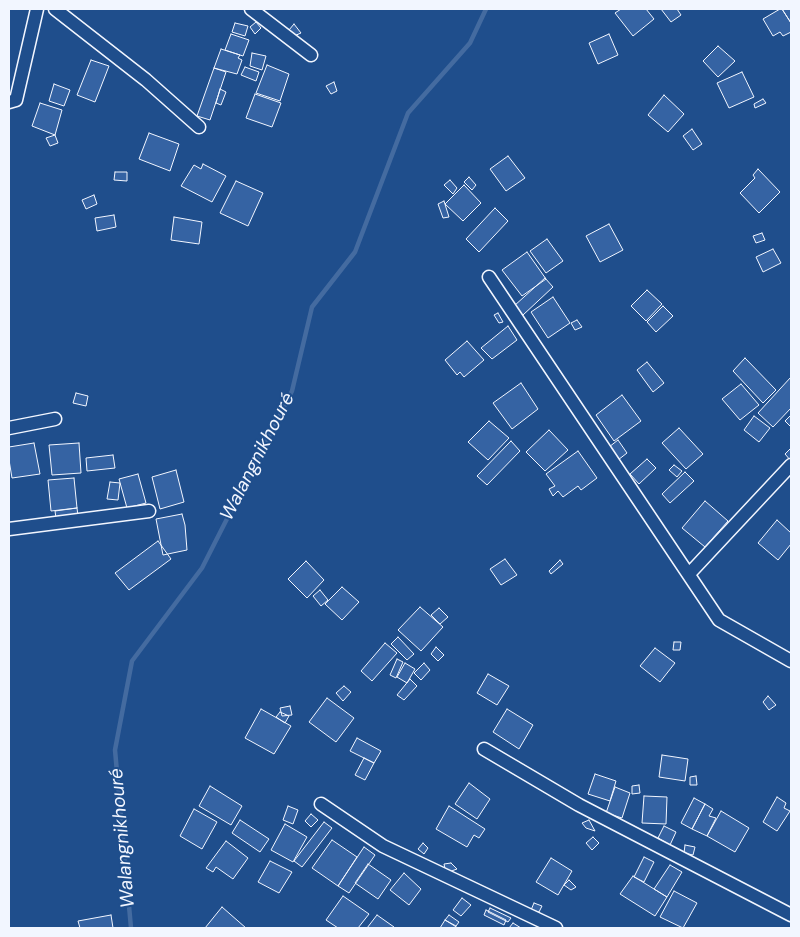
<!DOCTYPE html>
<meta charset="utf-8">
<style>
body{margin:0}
#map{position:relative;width:800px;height:937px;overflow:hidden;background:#1f4e8c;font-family:"DM Sans",sans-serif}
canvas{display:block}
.frame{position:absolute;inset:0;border:10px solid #f2f6ff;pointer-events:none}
</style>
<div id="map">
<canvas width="800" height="937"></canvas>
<div class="frame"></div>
</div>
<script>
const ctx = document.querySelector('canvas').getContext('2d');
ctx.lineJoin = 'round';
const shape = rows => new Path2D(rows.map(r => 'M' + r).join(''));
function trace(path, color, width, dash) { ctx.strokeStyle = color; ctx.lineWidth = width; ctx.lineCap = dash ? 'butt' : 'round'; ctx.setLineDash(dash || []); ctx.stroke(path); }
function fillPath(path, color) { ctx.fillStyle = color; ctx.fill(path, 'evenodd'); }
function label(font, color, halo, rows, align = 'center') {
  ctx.font = font + ' "DM Sans",sans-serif'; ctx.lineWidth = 4; ctx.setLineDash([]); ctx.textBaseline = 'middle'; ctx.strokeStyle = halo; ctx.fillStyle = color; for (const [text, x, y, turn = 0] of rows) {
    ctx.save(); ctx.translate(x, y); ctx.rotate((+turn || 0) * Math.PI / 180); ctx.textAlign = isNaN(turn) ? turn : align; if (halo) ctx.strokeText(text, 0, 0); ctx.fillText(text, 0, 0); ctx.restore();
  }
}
trace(shape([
 [131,928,115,750,132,661,202,568,292,391,312,307,355,252,408,113,470,43,486,9]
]), '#446ba0', 4.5);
const building = shape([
 [621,9,646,9,654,19,633,36,615,13,621,9],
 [661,9,677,9,681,15,671,22,661,9],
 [780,9,782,9,791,23,791,32,783,36,780,32,773,36,763,19,780,9],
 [782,9,791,9,791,23,782,9],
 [256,22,261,28,255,34,250,27,256,22],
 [235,23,248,26,245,36,232,32,235,23],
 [294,24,301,33,294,36,289,30,294,24],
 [231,34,249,40,243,56,225,50,231,34],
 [609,34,618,55,598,64,589,43,609,34],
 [718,46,735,61,718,77,703,61,718,46],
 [221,49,240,55,238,58,242,60,237,74,214,68,221,49],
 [252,53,266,56,262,70,250,66,252,53],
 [91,60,109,66,95,102,77,95,91,60],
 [267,65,289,74,280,101,256,93,267,65],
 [245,67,259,72,256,81,241,75,245,67],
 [214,68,226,72,210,120,197,116,214,68],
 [742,72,754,97,729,108,717,83,742,72],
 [334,82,337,91,331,94,326,86,334,82],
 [54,84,70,90,64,106,49,101,54,84],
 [220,89,226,92,221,105,216,103,220,89],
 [255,94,281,103,272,127,246,118,255,94],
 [664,95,684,114,668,132,648,115,664,95],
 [763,99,766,103,755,108,754,104,763,99],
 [40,103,62,110,55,135,32,126,40,103],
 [692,129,702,144,693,150,683,136,692,129],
 [149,133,179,144,170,171,139,159,149,133],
 [55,135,58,143,50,146,46,138,55,135],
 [508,156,525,178,506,191,490,169,508,156],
 [203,164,226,176,212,202,181,186,194,165,201,169,203,164],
 [758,169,780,192,759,213,740,193,755,178,753,175,758,169],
 [115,172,127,172,127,181,114,180,115,172],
 [469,177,476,185,472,190,464,182,469,177],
 [450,180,457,188,453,194,444,185,450,180],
 [236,181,263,193,248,226,220,213,236,181],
 [464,185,481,203,463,221,445,204,464,185],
 [94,195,97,204,86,209,82,200,94,195],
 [444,201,449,217,443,218,438,204,444,201],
 [495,208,508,221,479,252,466,239,495,208],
 [114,215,116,227,97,231,95,218,114,215],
 [174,217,202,222,199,244,171,240,174,217],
 [609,224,623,250,600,262,586,236,609,224],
 [762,233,765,240,756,243,753,236,762,233],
 [547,239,563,261,546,273,530,251,547,239],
 [773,249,781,263,763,272,756,257,773,249],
 [527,252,546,279,522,296,502,270,527,252],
 [545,278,553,287,523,315,514,306,545,278],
 [647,290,662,304,646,321,631,306,647,290],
 [553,297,570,323,548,338,531,312,553,297],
 [663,306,673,316,656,332,647,322,663,306],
 [498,313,503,322,499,323,494,315,498,313],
 [577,320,582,327,575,330,571,323,577,320],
 [508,326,517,340,492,359,481,348,508,326],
 [467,341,484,360,464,377,460,372,457,375,445,360,467,341],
 [745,358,776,390,763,403,733,371,745,358],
 [647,362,664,383,653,392,637,370,647,362],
 [791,377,791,408,773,427,758,413,791,377],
 [521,383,538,409,512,429,493,403,521,383],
 [741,384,759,405,740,420,722,399,741,384],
 [76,393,88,396,86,406,73,403,76,393],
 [622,395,641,421,614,441,596,415,622,395],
 [791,415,791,427,785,421,791,415],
 [754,416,770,428,759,442,744,430,754,416],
 [489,421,509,438,488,460,468,442,489,421],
 [679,428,703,454,686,469,662,443,679,428],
 [549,430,568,450,545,471,526,452,549,430],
 [618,440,627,453,618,460,609,447,618,440],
 [511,441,520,451,487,485,477,476,511,441],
 [34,443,40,474,12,478,9,460,9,447,34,443],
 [79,443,81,473,52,475,49,445,79,443],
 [791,448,791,461,785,454,791,448],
 [578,451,597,478,581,490,578,486,563,497,558,491,553,496,549,489,555,486,546,474,578,451],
 [113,455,115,468,87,471,86,458,113,455],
 [647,459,656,468,639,484,630,474,647,459],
 [674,465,682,471,677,477,669,470,674,465],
 [176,470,184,502,160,509,152,477,176,470],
 [685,472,694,481,670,503,662,494,685,472],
 [138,474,146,503,127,508,119,479,138,474],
 [74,478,77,508,51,511,48,480,74,478],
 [110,482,120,483,118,500,107,499,110,482],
 [705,501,728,521,705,547,682,528,705,501],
 [77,508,78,516,56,518,55,511,77,508],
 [182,514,185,525,187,550,163,555,156,519,182,514],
 [777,520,791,533,791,544,778,560,758,543,777,520],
 [158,541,171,559,129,590,115,573,158,541],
 [505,559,517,575,501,585,490,569,505,559],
 [560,560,563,564,551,574,549,571,560,560],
 [306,561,324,580,307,598,288,579,306,561],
 [342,587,359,602,342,620,325,604,342,587],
 [320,590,328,600,321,606,313,596,320,590],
 [420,607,443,627,421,651,398,630,420,607],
 [439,608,448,617,440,624,431,615,439,608],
 [398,637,414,654,407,660,391,644,398,637],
 [674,642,681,642,680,650,673,650,674,642],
 [385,643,397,653,372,681,361,671,385,643],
 [436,647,444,655,438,661,431,654,436,647],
 [655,648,675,663,660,682,640,666,655,648],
 [397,659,403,662,396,678,390,675,397,659],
 [405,663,415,669,407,683,397,677,405,663],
 [424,663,430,670,421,680,414,673,424,663],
 [488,674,509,686,497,705,477,693,488,674],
 [410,679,417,686,404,700,397,695,410,679],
 [344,686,351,692,343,701,336,693,344,686],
 [768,696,776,705,769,710,763,702,768,696],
 [327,698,354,718,336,742,309,722,327,698],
 [290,706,292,715,282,716,280,708,290,706],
 [261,709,291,726,274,754,245,738,261,709],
 [507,709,533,725,519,749,493,732,507,709],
 [280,712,289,716,285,723,276,717,280,712],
 [357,738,381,751,374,763,350,751,357,738],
 [662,755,688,759,685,781,659,777,662,755],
 [364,758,374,763,365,780,355,775,364,758],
 [595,774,616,781,610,801,588,794,595,774],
 [696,776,697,785,690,785,690,777,696,776],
 [469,783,490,799,477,819,455,804,469,783],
 [639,785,640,793,632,794,632,786,639,785],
 [210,786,242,806,231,825,199,806,210,786],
 [615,787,630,793,622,818,606,813,615,787],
 [644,796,667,797,666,824,642,823,644,796],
 [777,797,786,803,784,808,790,811,777,831,763,822,777,797],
 [694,798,705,804,692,829,681,823,694,798],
 [705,804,713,809,709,816,716,818,707,836,692,829,705,804],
 [288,806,298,810,293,824,283,820,288,806],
 [449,806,485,829,479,838,474,835,467,847,436,829,449,806],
 [194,809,217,822,202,849,180,836,194,809],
 [721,811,749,828,735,852,707,836,721,811],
 [311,814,318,820,311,827,305,821,311,814],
 [240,820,269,839,260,852,232,833,240,820],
 [589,820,595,831,586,828,582,823,589,820],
 [324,822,332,828,302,867,294,861,324,822],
 [285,824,307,837,293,862,271,850,285,824],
 [664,826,676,832,670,845,658,838,664,826],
 [593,837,599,843,592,850,586,843,593,837],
 [332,840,357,857,338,886,312,868,332,840],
 [226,841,248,858,233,879,216,867,213,872,206,868,226,841],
 [423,843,428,848,424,854,418,849,423,843],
 [685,845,695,847,693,855,684,853,685,845],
 [364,847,375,855,349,893,338,886,364,847],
 [644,857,654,862,644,882,634,877,644,857],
 [551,858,572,871,558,895,536,882,551,858],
 [270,861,292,872,279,893,258,882,270,861],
 [451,863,457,869,446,873,444,864,451,863],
 [368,864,391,880,378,899,355,883,368,864],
 [670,865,682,872,667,897,654,889,670,865],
 [404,873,421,889,409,905,390,890,404,873],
 [633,876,667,897,655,916,620,894,633,876],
 [569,880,576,887,571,890,564,885,569,880],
 [674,891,697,903,683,928,660,917,674,891],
 [343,896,369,914,358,928,338,928,326,920,343,896],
 [462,898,471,905,461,916,453,910,462,898],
 [534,903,542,906,539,912,531,910,534,903],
 [222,907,246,928,205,928,222,907],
 [490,908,511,918,508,922,488,912,490,908],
 [486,910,506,920,504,925,484,915,486,910],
 [111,915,113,928,80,928,78,921,111,915],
 [377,915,394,927,394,928,367,928,377,915],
 [449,915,459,922,456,926,445,920,449,915],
 [445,920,458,928,440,928,445,920],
 [513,923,521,928,509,928,513,923]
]);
fillPath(building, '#3563a3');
trace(building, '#f2f6ff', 1);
const minor = shape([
 [55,9,146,80,199,127],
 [251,9,311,55],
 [9,102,16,100,37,9],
 [489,277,719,620,791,661],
 [9,428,55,419],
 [9,529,149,511],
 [689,574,791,465],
 [484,749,579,805,791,915],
 [321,804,383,846,556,928]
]);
trace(minor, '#f2f6ff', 15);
trace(minor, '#1f4e8c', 12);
label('italic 19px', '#f2f6ff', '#1f4e8c', [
 ["Walangnikhouré",258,457,-63],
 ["Walangnikhouré",123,838,-95]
]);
</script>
